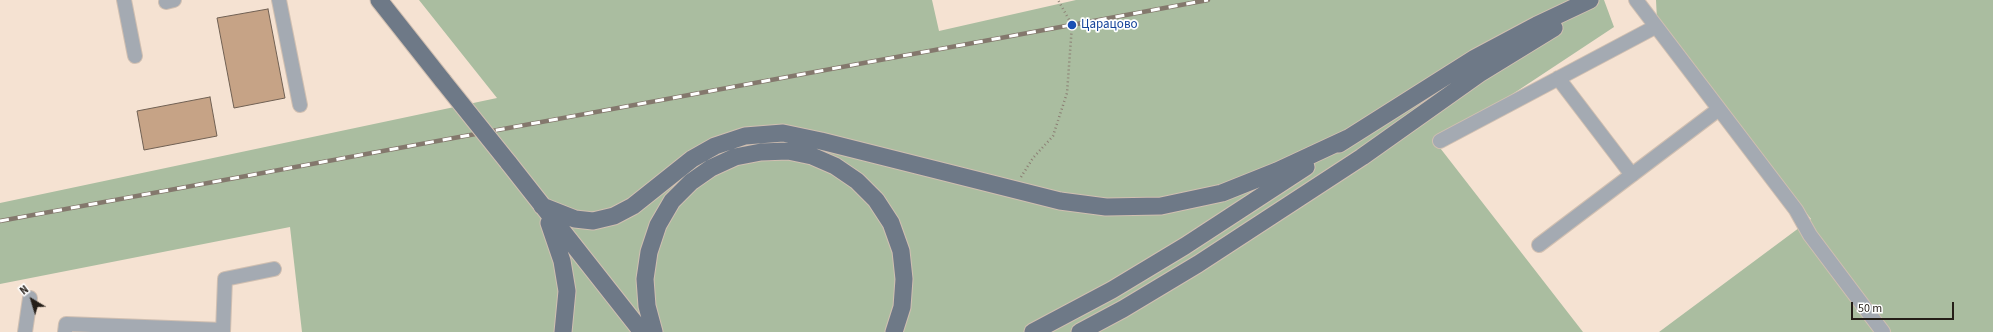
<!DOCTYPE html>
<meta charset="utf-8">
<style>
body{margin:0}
#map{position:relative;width:1993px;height:332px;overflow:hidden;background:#f5e2d2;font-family:"Source Sans 3",sans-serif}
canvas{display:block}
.north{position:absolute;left:12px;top:280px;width:40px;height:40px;-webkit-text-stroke:3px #fff;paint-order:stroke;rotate:322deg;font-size:11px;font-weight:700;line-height:16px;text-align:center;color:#251e18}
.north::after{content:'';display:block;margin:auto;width:14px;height:18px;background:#251e18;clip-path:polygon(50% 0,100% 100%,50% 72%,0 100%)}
.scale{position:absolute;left:1851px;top:302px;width:103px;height:18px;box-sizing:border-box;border:2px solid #251e18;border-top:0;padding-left:5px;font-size:12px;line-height:14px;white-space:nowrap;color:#251e18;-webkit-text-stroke:3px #fff;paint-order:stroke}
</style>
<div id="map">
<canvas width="1993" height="332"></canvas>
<div class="north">N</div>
<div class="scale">50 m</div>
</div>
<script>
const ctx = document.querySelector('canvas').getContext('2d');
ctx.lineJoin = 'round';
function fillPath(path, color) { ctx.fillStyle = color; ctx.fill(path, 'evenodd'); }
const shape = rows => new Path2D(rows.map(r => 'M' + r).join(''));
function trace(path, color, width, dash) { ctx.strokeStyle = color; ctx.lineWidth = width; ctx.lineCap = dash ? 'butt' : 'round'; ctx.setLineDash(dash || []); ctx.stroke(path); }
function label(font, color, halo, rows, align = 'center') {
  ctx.font = font + ' "Source Sans 3",sans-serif'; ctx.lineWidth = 3.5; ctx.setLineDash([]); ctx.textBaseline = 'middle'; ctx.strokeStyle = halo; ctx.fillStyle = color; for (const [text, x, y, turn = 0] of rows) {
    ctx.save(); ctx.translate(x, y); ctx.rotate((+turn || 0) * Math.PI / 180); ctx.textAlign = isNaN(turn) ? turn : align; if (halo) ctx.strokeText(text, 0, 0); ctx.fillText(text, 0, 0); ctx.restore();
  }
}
fillPath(shape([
 [419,0,932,0,939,31,1076,0,1604,0,1614,27,1437,144,1583,332,302,332,290,227,0,284,0,203,497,98],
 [1656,0,1993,0,1993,332,1659,332,1811,219,1657,20]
]), '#aabda0');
const building = shape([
 [268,9,285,98,234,108,217,18,268,9],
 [210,97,217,136,144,150,137,111,210,97]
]);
fillPath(building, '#c6a386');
trace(building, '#706053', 1);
const minor = shape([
 [124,0,135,56],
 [279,0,300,105],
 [1636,0,1796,210,1810,235,1883,332],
 [166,2,174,0],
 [1558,78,1632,175],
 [1440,141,1655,27],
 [1539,245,1719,109],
 [25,332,30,298],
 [65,332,66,324,223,330],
 [223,332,225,279,274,269]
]);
const major = shape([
 [379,0,443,81],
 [1339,144,1475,58,1537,25,1590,0],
 [508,162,642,332],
 [542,206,575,219,593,221,614,216,633,206,692,159,715,146,745,136,783,133,821,141,1060,201,1106,207,1161,206,1222,193,1277,171,1348,138],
 [549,223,562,261,567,291,563,332],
 [654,332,647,306,645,279,649,252,658,225,672,201,691,182,711,168,735,157,761,152,788,151,812,156,835,166,857,181,876,200,891,223,901,251,904,279,902,307,894,332],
 [1033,332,1112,290,1185,246,1306,167],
 [1080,332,1123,309,1198,264,1362,157,1479,74,1554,28]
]);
trace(minor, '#d0bfb1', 16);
trace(major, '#d0bfb1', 19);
trace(shape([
 [1021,177,1033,158,1053,136,1067,93,1072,25,1058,0]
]), '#8b7e73', 2.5, [1, 3]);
trace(minor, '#a4aab2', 14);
trace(major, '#6e7987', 17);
const rail = shape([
 [0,221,1208,0]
]);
trace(rail, '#84786d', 4.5);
trace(rail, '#fff', 3, [9]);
const majorBridge = shape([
 [443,81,508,162]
]);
trace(majorBridge, '#d0bfb1', 19, []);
trace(majorBridge, '#6e7987', 17);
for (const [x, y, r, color] of [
 [1072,25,5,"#1a4fb4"]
]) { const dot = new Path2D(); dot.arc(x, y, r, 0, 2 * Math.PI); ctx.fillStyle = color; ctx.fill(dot); trace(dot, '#fff', 1.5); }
label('13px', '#164399', '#fff', [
 ["Царацово",1081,25]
], 'left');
</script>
